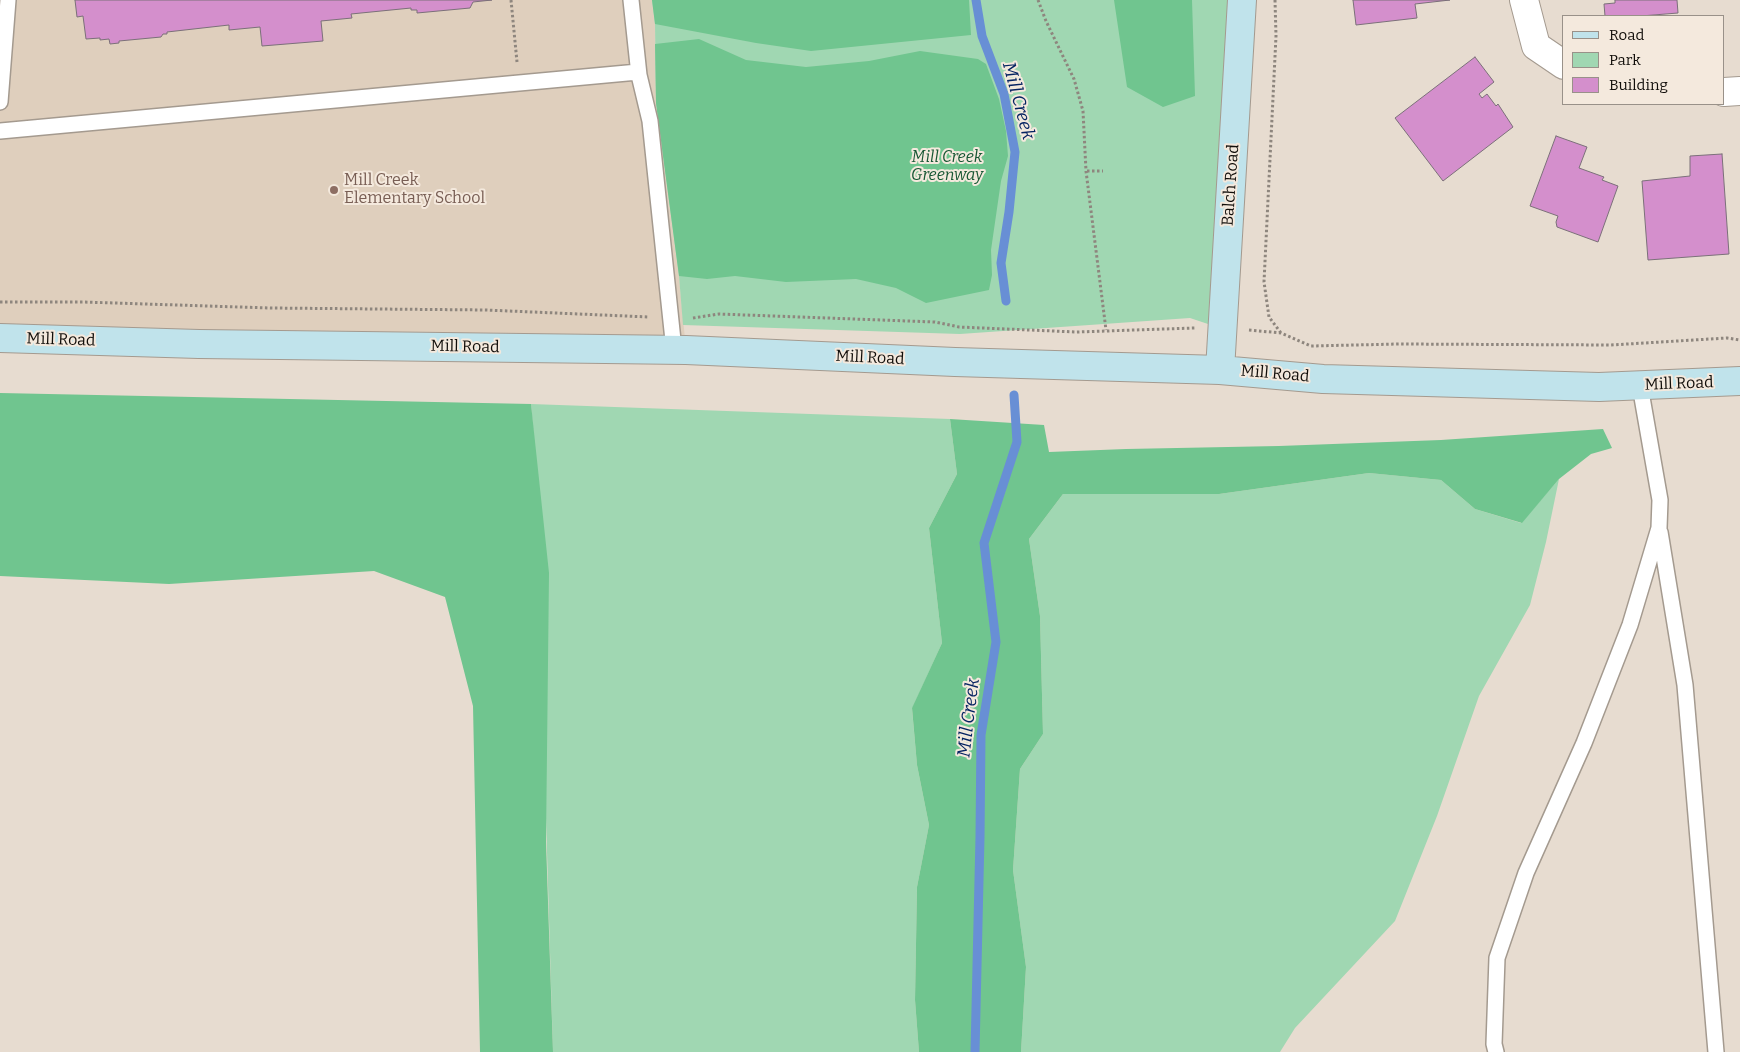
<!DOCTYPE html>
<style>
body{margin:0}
#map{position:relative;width:1740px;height:1052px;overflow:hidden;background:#e7dcd0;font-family:Bitter,serif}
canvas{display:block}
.legend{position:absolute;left:1562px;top:15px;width:162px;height:90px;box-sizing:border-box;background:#f4e9dd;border:1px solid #999189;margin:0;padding:6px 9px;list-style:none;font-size:15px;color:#110e0a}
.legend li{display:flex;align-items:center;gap:10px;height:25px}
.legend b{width:25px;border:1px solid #999189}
</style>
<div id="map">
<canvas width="1740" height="1052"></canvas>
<ul class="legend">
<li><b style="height:6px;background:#c0e3eb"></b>Road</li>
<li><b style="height:14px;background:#a0d7b2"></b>Park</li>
<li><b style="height:14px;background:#d48fcc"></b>Building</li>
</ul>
</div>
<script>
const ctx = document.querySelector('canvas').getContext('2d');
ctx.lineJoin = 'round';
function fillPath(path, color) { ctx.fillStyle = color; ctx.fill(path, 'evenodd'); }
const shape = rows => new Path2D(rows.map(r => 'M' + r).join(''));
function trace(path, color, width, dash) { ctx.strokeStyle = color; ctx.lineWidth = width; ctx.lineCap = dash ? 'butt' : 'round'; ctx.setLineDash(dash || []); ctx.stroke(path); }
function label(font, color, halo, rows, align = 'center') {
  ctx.font = font + ' Bitter,serif'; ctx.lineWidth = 4; ctx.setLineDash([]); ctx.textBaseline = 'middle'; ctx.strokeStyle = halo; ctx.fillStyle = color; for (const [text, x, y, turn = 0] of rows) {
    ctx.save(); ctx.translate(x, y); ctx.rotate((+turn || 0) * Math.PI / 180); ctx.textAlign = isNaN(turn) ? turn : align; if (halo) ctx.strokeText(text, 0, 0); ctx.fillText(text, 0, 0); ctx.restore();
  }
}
fillPath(shape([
 [0,0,652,0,655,24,656,103,679,276,686,350,0,337]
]), '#dfcfbd');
fillPath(shape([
 [652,0,1242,0,1223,329,1190,318,960,334,683,325,679,276,656,103,655,24],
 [531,404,950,419,957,474,929,528,942,643,912,709,917,765,929,825,917,887,915,1000,919,1052,553,1052,535,452],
 [1369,473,1441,480,1475,509,1521,523,1559,479,1546,542,1530,605,1479,696,1437,816,1395,921,1295,1028,1280,1052,1021,1052,1026,967,1013,870,1020,769,1043,734,1040,616,1029,539,1063,494,1219,494]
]), '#a0d7b2');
fillPath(shape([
 [652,0,969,0,971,35,811,51,756,43,655,24],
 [1114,0,1192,0,1195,96,1163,107,1127,87],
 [699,39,746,60,806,67,869,61,920,51,978,59,986,64,999,99,1006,131,1008,156,1001,181,991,250,992,275,989,290,926,303,896,288,856,279,786,282,735,276,707,279,679,276,656,103,655,44],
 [0,393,531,404,549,573,546,841,553,1052,480,1052,473,706,445,597,374,571,169,584,0,576],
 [950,419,1044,425,1049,452,1126,449,1279,446,1441,440,1603,429,1612,448,1591,454,1559,479,1522,523,1475,509,1441,480,1369,473,1219,494,1063,494,1029,539,1040,616,1043,734,1020,769,1013,870,1026,967,1021,1052,919,1052,915,1000,917,887,929,825,917,765,912,708,942,643,929,528,957,474]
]), '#70c58f');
trace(shape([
 [976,0,982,36,1004,94,1015,152,1009,212,1001,263,1006,301],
 [975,1052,980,837,981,735,996,642,984,543,1017,442,1014,395]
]), '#688fd5', 9);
const building = shape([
 [75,0,492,0,473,2,470,8,417,13,417,10,411,10,411,8,351,14,352,18,321,21,323,41,262,46,260,27,229,30,229,25,167,32,167,34,163,34,161,37,119,41,119,43,110,44,109,39,100,40,100,38,86,39,83,16,77,17,75,0],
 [1353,0,1450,0,1415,4,1417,18,1356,25,1353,0],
 [1615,0,1677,0,1678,13,1641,16,1605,16,1604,4,1615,3,1615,0],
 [1475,57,1494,82,1479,94,1482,98,1487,94,1496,106,1498,104,1513,127,1443,181,1395,118,1475,57],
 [1556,136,1587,147,1579,168,1604,177,1602,180,1618,186,1598,242,1557,227,1556,222,1558,216,1530,206,1556,136],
 [1722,154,1729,254,1648,260,1642,181,1690,176,1690,156,1722,154]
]);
fillPath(building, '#d48fcc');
trace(building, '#7b7079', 1);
const lane = shape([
 [631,0,639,75,650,121,674,350],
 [0,102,8,0],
 [0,131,638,72],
 [1660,532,1685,685,1716,1052],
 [1496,1052,1494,1044,1497,958,1526,873,1584,743,1630,625,1659,528,1660,500,1640,386]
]);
const street = shape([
 [1524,0,1536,46,1564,65],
 [1724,92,1740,91]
]);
const secondary = shape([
 [0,338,199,344,686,350,955,362,1220,370,1323,379,1599,387,1740,381],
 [1220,370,1242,0]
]);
trace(lane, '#a49a8f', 18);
trace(street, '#a49a8f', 30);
trace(secondary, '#a49a8f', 30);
trace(shape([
 [511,0,517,62],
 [1038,0,1046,21,1074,79,1083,111,1086,171,1106,330],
 [1275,0,1276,36,1264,282,1269,317,1281,333],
 [1087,171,1103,171],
 [0,302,83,302,270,308,486,310,649,317],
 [693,318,719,314,935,322,959,327,1076,332,1195,328],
 [1249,330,1281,333,1311,346,1399,344,1611,345,1727,338,1740,340]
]), '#8e867e', 3, [2.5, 2.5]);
trace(lane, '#fff', 15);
trace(street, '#fff', 28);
trace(secondary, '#c0e3eb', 28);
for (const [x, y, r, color] of [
 [334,190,5,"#8d6e63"]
]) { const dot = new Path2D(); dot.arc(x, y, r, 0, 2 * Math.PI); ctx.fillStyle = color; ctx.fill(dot); trace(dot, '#f4e9dd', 2); }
label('italic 16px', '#185734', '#f4e9dd', [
 ["Mill Creek",947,158],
 ["Greenway",947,176]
]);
label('16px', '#785e54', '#f4e9dd', [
 ["Mill Creek",344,181],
 ["Elementary School",344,199]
], 'left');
label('16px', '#110e0a', '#f4e9dd', [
 ["Balch Road",1231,185,-86],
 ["Mill Road",61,340,2],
 ["Mill Road",465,347,1],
 ["Mill Road",870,358,3],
 ["Mill Road",1275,374,5],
 ["Mill Road",1679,384,-2]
]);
label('italic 18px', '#052361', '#f4e9dd', [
 ["Mill Creek",1018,101,75],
 ["Mill Creek",969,718,-83]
]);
</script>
